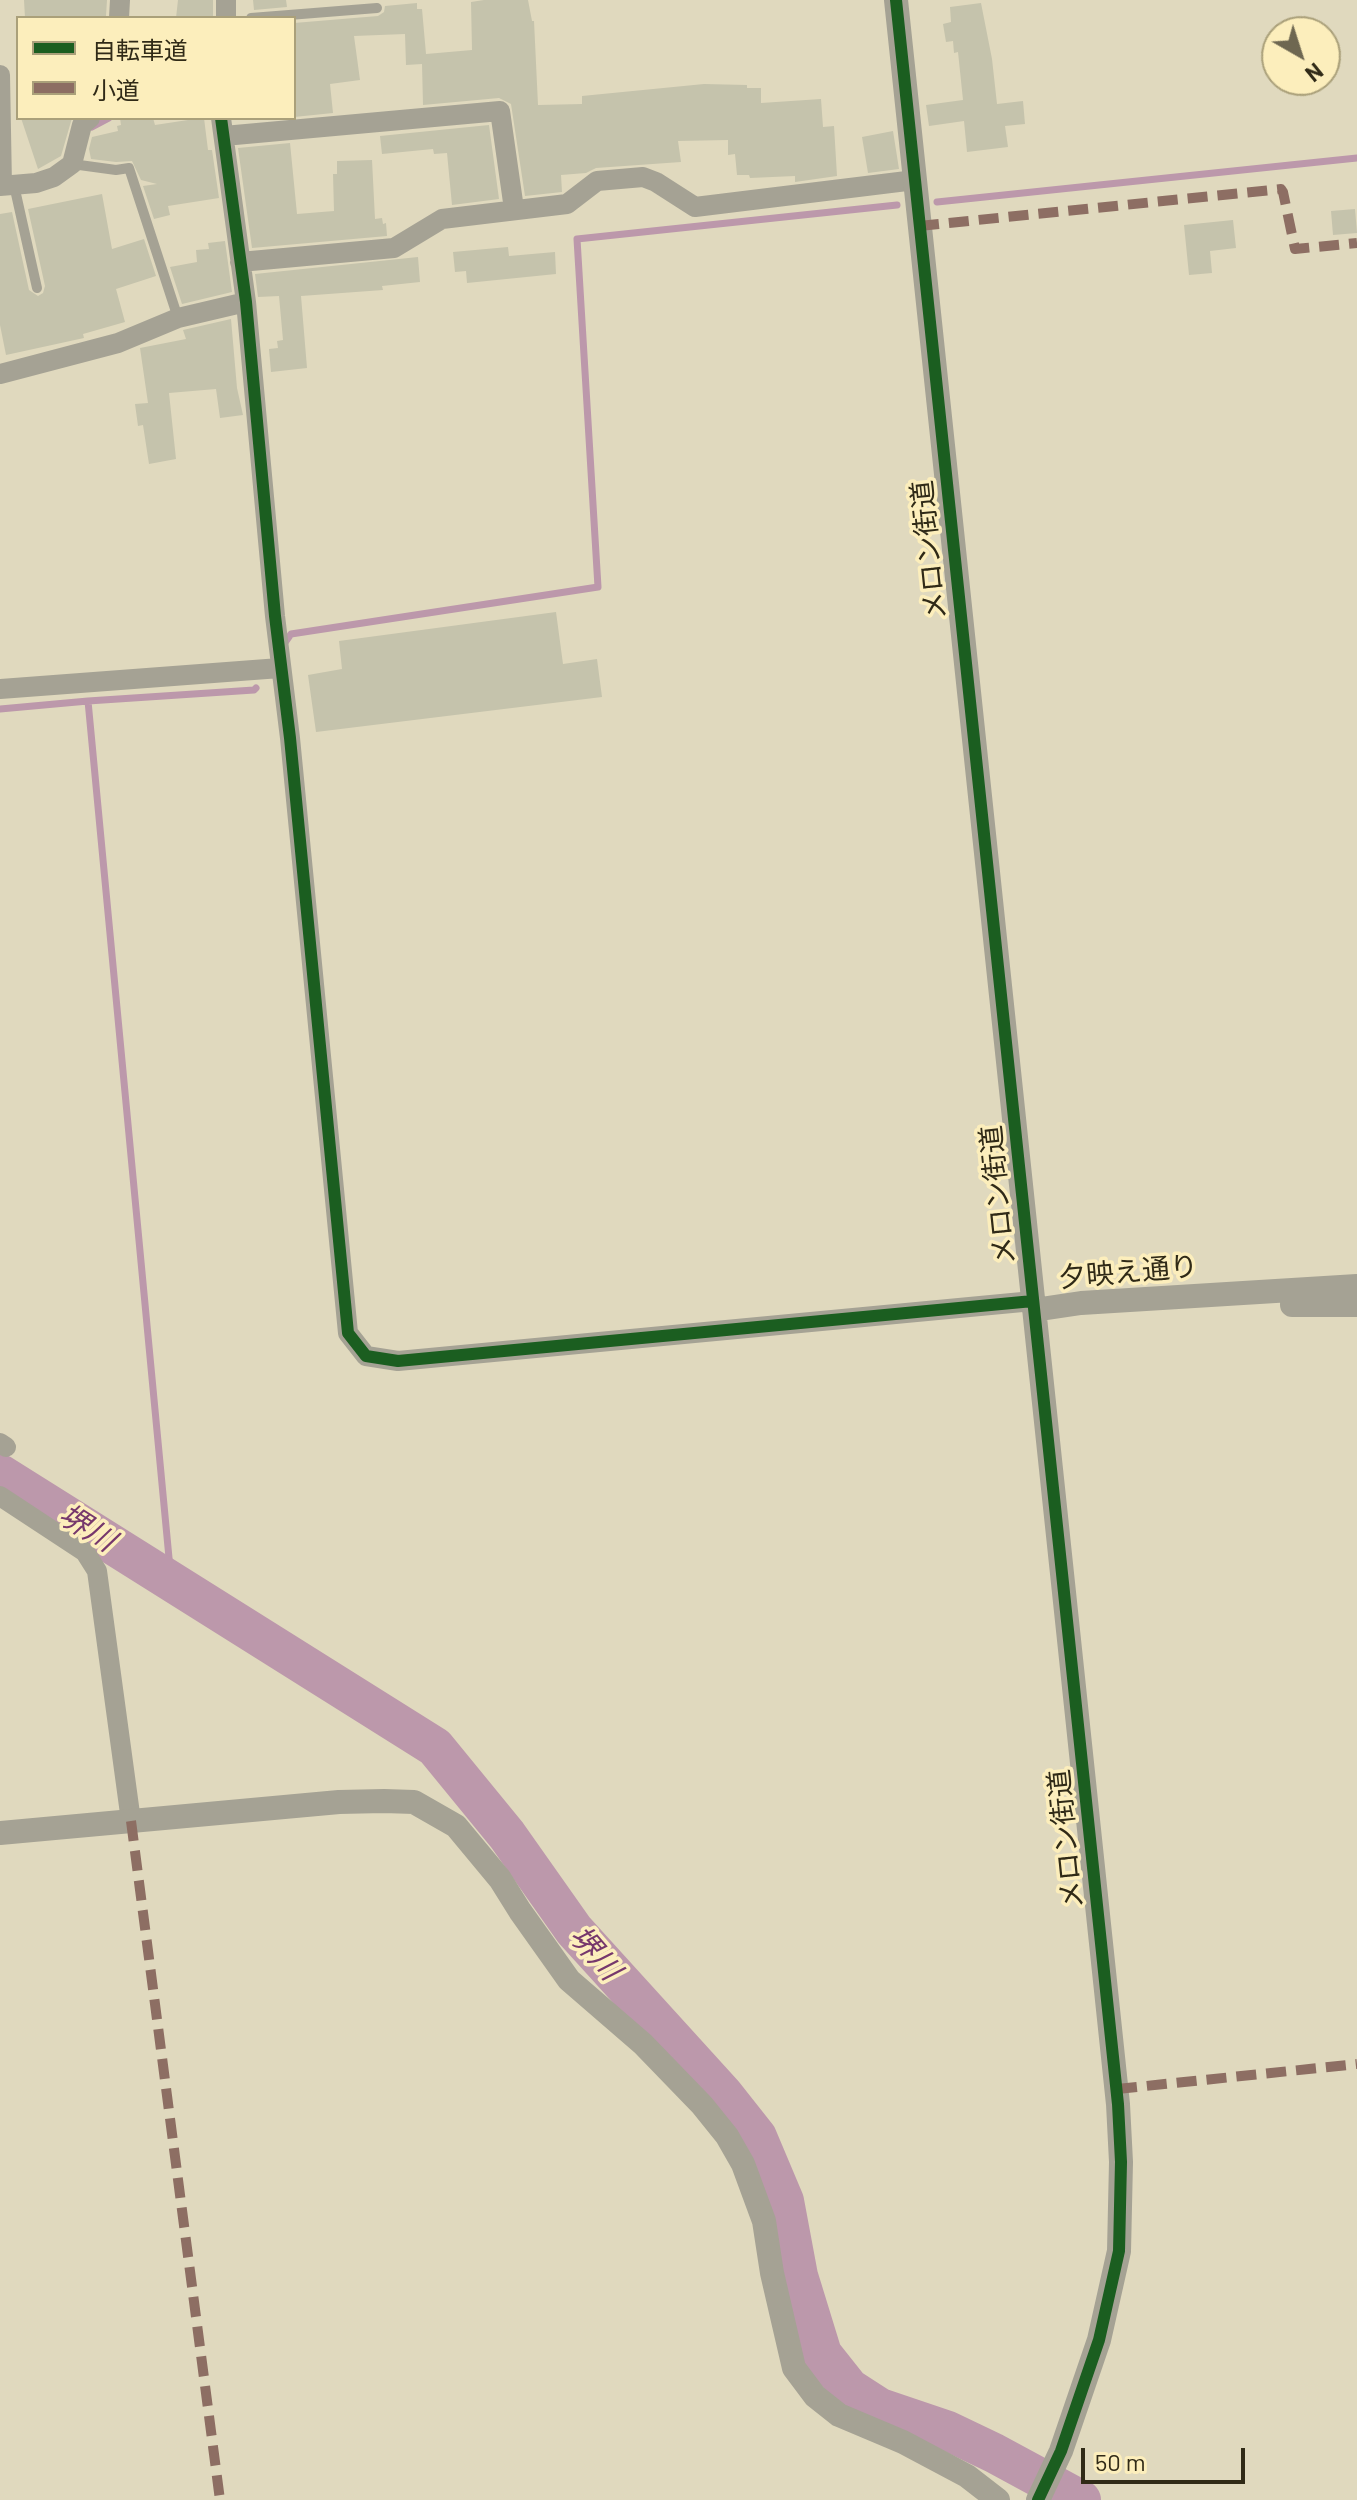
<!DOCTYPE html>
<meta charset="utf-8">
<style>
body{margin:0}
#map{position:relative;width:1357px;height:2500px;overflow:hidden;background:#e0d9be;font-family:Barlow,"Noto Sans JP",sans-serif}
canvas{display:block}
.legend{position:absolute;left:16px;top:16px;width:280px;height:104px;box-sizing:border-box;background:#fceebc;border:2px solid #aaa07a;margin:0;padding:10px 14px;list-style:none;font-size:24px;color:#302a17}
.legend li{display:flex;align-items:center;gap:16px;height:40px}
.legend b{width:40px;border:2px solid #aaa07a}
.north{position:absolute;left:1261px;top:16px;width:80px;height:80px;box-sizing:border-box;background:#fceebc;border:2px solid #aaa07a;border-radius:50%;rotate:141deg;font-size:22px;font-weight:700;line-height:32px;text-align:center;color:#302a17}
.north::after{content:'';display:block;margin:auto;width:28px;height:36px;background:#6e6751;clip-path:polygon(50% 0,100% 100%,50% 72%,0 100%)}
.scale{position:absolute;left:1081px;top:2448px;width:164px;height:36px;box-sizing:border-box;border:4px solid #302a17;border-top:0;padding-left:10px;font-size:24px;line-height:28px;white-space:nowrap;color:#302a17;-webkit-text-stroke:6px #fceebc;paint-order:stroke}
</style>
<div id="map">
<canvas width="1357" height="2500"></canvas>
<ul class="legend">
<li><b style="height:10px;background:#1b5e20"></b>自転車道</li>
<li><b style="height:10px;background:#8d6e63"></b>小道</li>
</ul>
<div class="north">N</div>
<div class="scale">50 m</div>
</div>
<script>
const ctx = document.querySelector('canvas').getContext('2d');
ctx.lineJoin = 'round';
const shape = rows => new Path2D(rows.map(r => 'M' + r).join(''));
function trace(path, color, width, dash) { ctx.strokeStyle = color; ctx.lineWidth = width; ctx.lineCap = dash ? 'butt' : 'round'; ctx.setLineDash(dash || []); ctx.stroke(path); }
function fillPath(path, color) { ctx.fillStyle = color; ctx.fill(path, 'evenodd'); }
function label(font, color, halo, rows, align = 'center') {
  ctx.font = font + ' Barlow,"Noto Sans JP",sans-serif'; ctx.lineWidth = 7; ctx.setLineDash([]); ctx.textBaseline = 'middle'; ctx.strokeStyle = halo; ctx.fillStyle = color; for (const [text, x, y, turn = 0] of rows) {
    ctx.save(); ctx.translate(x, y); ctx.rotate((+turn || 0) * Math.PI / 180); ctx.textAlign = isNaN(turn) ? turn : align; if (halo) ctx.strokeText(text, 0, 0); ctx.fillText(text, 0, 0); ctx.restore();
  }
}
trace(shape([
 [92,127,109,118],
 [937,202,1357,158],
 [284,644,291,634,598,587,577,239,897,205],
 [88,701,254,690,256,688],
 [0,709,88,701,171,1579]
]), '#bc98ab', 7);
trace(shape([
 [0,1474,435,1747,507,1835,574,1930,723,2094,757,2137,784,2201,798,2276,822,2354,849,2388,880,2408,948,2431,994,2453,1081,2500]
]), '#bc98ab', 40);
fillPath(shape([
 [24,0,107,0,106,16,25,18],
 [178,0,213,0,213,18,176,18],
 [253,0,286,0,287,7,254,10],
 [484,0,528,0,532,21,534,21,538,105,582,104,582,96,704,84,747,85,747,88,761,88,761,103,821,99,823,127,834,126,837,176,795,182,795,176,750,178,749,175,737,175,735,154,728,155,728,140,678,141,681,162,596,168,586,173,561,175,562,192,525,196,511,104,499,98,423,105,422,64,406,65,405,34,354,36,360,80,330,84,333,113,294,117,294,23,378,16,384,12,385,6,417,3,417,9,422,9,426,54,472,50,471,2],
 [981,3,992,59,997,104,1023,101,1025,124,1005,126,1008,147,967,152,964,121,929,126,926,105,963,100,958,52,954,53,953,41,946,42,943,24,951,22,950,7],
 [21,118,72,118,61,156,38,169],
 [120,118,153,118,155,125,188,120,187,118,204,118,208,150,212,150,219,198,168,206,170,215,154,219,143,186,157,184,141,180,132,161,116,162,91,159,89,149,92,137,118,131,117,126,121,125],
 [489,125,499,199,452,205,447,153,434,154,433,149,382,154,380,136],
 [893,131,899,169,868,173,862,137],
 [290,143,297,214,334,211,333,174,337,174,337,161,372,160,375,219,382,218,383,224,386,223,387,236,252,248,238,148],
 [102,194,112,249,144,239,156,276,116,289,125,322,83,334,84,338,6,355,0,325,0,214,12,212,29,290,38,296,43,293,45,286,28,209],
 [1355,209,1357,233,1333,235,1331,211],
 [1233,220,1236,248,1210,251,1212,273,1189,275,1184,225],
 [225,241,232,292,182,304,170,267,197,262,196,250,209,249,208,243],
 [508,247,509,256,555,252,556,274,467,283,466,271,455,272,453,252],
 [418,257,420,282,382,286,383,290,301,296,307,368,271,372,269,349,278,348,277,341,283,340,279,296,258,297,255,274],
 [231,319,237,388,243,415,220,418,216,389,169,393,176,459,149,464,143,425,138,426,135,404,148,403,140,348,186,339,183,330],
 [556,612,563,664,597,659,602,697,316,732,308,675,342,669,339,641]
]), '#c5c3ac');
trace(shape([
 [251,18,377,8],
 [72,164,116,170,129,168,178,318],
 [14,185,37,288]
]), '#a5a294', 10);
trace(shape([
 [119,18,120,0],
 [226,18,226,0],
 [0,75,2,186],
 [221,118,246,302,275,616,290,738,348,1333,366,1356,398,1361,1033,1301],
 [224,136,500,111,514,209],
 [0,186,36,183,54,177,72,164,82,125,90,118],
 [240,262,394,248,442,219,567,204,597,181,643,177,656,182,695,207,915,180],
 [0,374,118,343,178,318,246,302],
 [0,689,280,668],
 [0,1443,6,1447],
 [0,1496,85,1552,97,1571,131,1821]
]), '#a5a294', 20);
trace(shape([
 [896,0,1118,2104,1121,2162,1119,2251,1099,2340,1061,2451,1038,2500],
 [1292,1305,1357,1305],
 [1034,1310,1081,1303,1357,1286],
 [0,1833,339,1802,384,1801,414,1802,456,1826,500,1879,520,1911,569,1980,643,2044,702,2105,727,2136,743,2164,764,2221,772,2273,794,2368,815,2396,839,2415,903,2442,967,2476,998,2500]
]), '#a5a294', 24);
trace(shape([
 [919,226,1281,189,1283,192,1295,249,1357,243],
 [131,1821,220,2500],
 [1117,2089,1357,2064]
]), '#8d6e63', 10, [20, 10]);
trace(shape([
 [896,0,1118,2104,1121,2162,1119,2251,1099,2340,1061,2451,1038,2500],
 [221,118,246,302,275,616,290,738,348,1333,366,1356,398,1361,1033,1301]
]), '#1b5e20', 12);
label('28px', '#302a17', '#fceebc', [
 ["メロン街道",929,550,-96],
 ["メロン街道",998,1195,-96],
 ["夕映え通り",1128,1272,-5],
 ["メロン街道",1066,1839,-96]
]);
label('italic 30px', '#76386c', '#fceebc', [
 ["堺川",87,1528,32],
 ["堺川",595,1953,49]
]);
</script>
